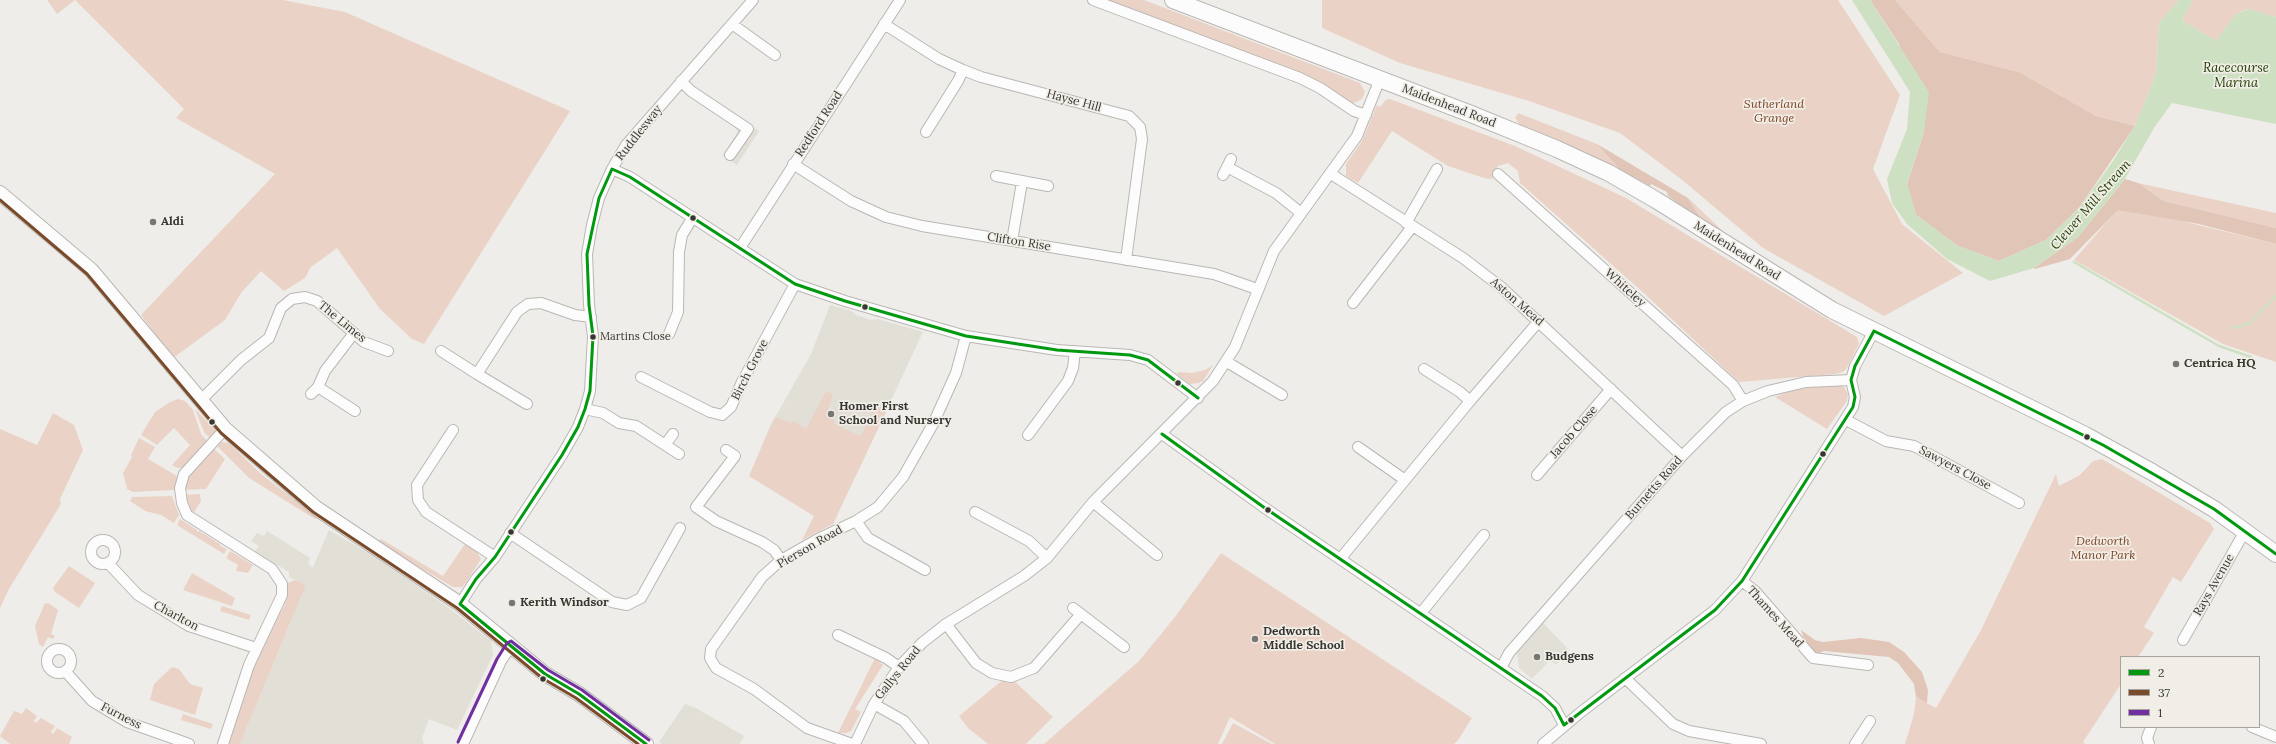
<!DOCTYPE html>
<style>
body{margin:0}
#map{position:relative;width:2276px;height:744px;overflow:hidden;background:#efede9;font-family:Lora,serif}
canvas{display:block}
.legend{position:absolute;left:2120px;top:656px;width:140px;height:72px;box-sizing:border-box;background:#f1eee7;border:1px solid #a7a49f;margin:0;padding:5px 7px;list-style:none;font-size:12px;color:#373633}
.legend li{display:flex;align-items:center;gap:8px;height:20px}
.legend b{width:20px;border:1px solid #a7a49f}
</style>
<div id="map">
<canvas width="2276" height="744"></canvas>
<ul class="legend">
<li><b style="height:5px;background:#00990f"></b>2</li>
<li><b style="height:5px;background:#7a4b2a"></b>37</li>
<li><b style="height:5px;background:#7030a0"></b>1</li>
</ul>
</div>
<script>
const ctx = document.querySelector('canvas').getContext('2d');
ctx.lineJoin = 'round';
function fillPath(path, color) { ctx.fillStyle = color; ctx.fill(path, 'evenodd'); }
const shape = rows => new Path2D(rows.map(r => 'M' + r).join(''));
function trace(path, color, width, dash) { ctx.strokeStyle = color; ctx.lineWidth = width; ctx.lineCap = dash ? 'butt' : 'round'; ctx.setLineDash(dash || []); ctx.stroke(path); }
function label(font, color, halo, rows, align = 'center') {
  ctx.font = font + ' Lora,serif'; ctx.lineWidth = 3.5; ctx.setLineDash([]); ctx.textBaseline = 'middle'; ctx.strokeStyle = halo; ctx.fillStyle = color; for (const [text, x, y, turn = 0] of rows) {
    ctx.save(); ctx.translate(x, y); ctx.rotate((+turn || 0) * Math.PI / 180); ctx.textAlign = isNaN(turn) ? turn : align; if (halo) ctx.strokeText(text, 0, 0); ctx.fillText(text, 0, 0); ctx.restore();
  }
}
fillPath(shape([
 [739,119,759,131,737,165,723,156,738,132,734,126],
 [830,305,852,311,856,315,871,320,878,319,923,332,833,524,814,516,749,476,769,428,811,354],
 [329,530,375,557,445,605,491,641,493,655,457,730,429,719,422,738,424,744,240,744,306,585,289,577,289,572,255,552,259,546,251,541,257,533,264,536,267,531,310,558,308,564,313,567],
 [1543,623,1569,650,1556,665,1550,660,1532,679,1519,668,1517,653],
 [685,704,696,708,744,736,743,739,739,744,662,744,659,742]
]), '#e2dfd6');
fillPath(shape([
 [47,0,283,0,345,12,570,111,424,344,412,339,380,309,337,248,310,268,305,278,284,291,261,271,241,293,225,320,173,358,141,315,275,174,176,118,184,109,75,0,57,14],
 [1105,0,1144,0,1360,83,1365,92,1362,99,1352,104,1311,77],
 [1322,0,1838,0,1900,95,1873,169,1902,224,1963,273,1884,316,1763,248,1681,179,1620,133,1529,101,1400,63,1322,28],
 [1895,0,2179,0,2159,23,2156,74,2135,126,2096,116,2019,72,1940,52],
 [2193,0,2276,0,2276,17,2247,9,2235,15,2216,41,2182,20],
 [1390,99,1515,146,1626,198,1857,337,1859,344,1847,368,1843,372,1835,374,1739,382,1647,296,1520,183,1518,171,1508,163,1498,166,1492,179,1484,178,1448,166,1392,131,1358,183,1346,176,1346,164,1362,141,1377,105,1380,107,1386,100],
 [1518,113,1597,144,1620,170,1520,125,1515,118],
 [2138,183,2276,213,2276,228,2164,201],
 [1688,198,1729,237,1701,219],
 [2118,209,2182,221,2276,244,2276,362,2223,344,2074,260],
 [1213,365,1203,381,1198,383,1190,384,1177,374,1178,372,1192,373,1205,370],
 [1837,384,1844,387,1848,394,1847,401,1827,429,1775,397,1793,390],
 [826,391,833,394,826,416,834,420,834,424,861,436,875,406,887,410,833,524,802,540,814,516,749,476,775,417,791,423,794,421,806,429],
 [178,399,185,401,193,410,201,434,208,442,183,468,178,468,172,465,190,445,174,428,157,445,141,435,155,412,170,402],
 [195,409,215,430,211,439,204,432],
 [53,413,74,425,83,450,60,499,61,504,9,589,0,608,0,429,37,445],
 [139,438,155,447,148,459,177,476,174,490,133,492,127,489,123,473,132,457,131,455],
 [222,442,229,443,261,474,318,518,315,519,249,478,217,446],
 [214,449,225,459,206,489,183,490,189,472],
 [2102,459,2210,523,2214,529,2181,582,2173,577,2144,627,2154,633,2138,657,2121,657,2121,684,2083,742,2085,744,1905,744,1914,714,1916,697,1936,708,1981,630,2056,474,2059,486,2080,475,2093,461],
 [200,494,201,501,193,514,183,495],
 [172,496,179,515,174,523,161,515,145,511,130,501,132,497],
 [180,519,197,530,197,532,199,531,220,544,220,546,227,549,224,554,177,525],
 [381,539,443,576,465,544,477,552,481,559,465,584,462,587,453,587,392,551,379,541],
 [230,551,253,565,248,573,236,571,238,565,226,558],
 [1221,553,1472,718,1458,740,1454,744,1275,744,1230,717,1218,744,1044,744,1139,661,1175,617],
 [69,566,95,583,79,608,55,592,53,588],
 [192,573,235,598,232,606,183,590],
 [295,580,306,585,240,744,226,744,261,645,285,605,288,583],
 [45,603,50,604,58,610,51,634,55,636,53,639,48,637,43,647,39,644,35,626],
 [222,606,251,615,249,620,220,611],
 [875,658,883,665,855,709,861,712,851,731,846,733,838,733],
 [172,667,179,669,190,684,203,688,195,715,150,700,154,684],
 [1004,679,1012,679,1053,717,1026,744,988,744,968,728,959,716],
 [26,708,37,716,34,721,36,723,41,718,55,726,51,732,53,734,57,728,72,737,69,744,10,744,0,736,14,711,22,714],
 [183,714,213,724,211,729,181,720],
 [1233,723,1272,744,1222,744]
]), '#ead3c6');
fillPath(shape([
 [1870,0,1895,0,1940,52,2019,72,2096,116,2135,126,2079,208,2046,240,1999,261,1958,246,1916,215,1907,184,1924,132,1899,44],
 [1597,144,1688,198,1701,219,1668,196,1667,192,1651,184,1650,186,1620,170],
 [2125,179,2138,183,2164,201,2276,228,2276,244,2199,224,2118,210,2070,259,2035,269,2034,268,2078,237],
 [1801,630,1815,640,1823,642,1861,638,1889,642,1904,652,1922,672,1928,690,1927,703,1916,697,1914,684,1898,663,1889,657,1824,651,1815,655,1805,642]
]), '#e1c6b8');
fillPath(shape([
 [1852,0,1870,0,1929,92,1924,132,1907,183,1916,215,1958,246,1999,261,2046,240,2079,208,2111,164,2135,126,2156,74,2159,23,2179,0,2193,0,2182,20,2216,41,2235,15,2248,9,2276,17,2276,124,2172,103,2154,128,2125,179,2078,237,2034,268,1990,281,1947,259,1907,224,1892,203,1887,179,1907,129,1910,92]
]), '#cee0c2');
trace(shape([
 [2074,262,2219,346,2251,357],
 [2233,328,2250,323,2276,296]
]), '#cee0c2', 2.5);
const minor = shape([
 [1093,0,1300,78,1320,88,1354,111,1366,115],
 [732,24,775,55],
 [884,24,939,59,963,70,981,77,1129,116,1140,127,1142,139,1126,260],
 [681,81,691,91,748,129,730,155],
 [926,132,958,81,963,70],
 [793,164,851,201,886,217,922,226,1214,274,1257,289],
 [1227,167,1276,193,1301,213],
 [612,169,630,177,795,284,845,301,966,336,1057,350,1130,355,1148,360,1198,398],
 [1331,174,1463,258,1501,287,1682,456],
 [1498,174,1733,385,1743,401],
 [1223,175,1231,159],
 [996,176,1048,186],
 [1406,223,1437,169],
 [1012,241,1022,182],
 [740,248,900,0],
 [1353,303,1412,227],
 [669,334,678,312,679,252,682,235,693,217],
 [441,351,477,374,517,312,528,304,541,303,575,315,591,317],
 [1227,362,1282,395],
 [1424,369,1460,392,1470,401],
 [477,374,527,404],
 [641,377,710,412,722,415,731,407,742,382,795,284],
 [318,387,355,411],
 [311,394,318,387,325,371,354,333],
 [201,400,241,360,269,338,281,308,292,299,305,297,317,301,364,342,388,351],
 [585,409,603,413,619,423,636,426,679,454],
 [1846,420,1886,441,1914,446,2019,503],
 [453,430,417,485,418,500,426,512,495,557],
 [1162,434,1262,506,1542,696,1555,708,1564,725],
 [1028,435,1068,381,1073,368,1075,351],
 [665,445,673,434],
 [1358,447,1405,480],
 [726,450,735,456,696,507,716,521,762,542,774,550,781,560],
 [1537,475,1611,389],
 [1093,502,1157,555],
 [975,512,1029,541,1047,558],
 [856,521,868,538,925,570],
 [510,533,612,602,627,605,641,598,680,528],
 '91 552a12 12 0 1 1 24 0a12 12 0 1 1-24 0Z',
 [1341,558,1470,401,1539,321],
 [108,563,138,595,179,620,189,626,256,648],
 [1742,581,1755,591,1813,658,1868,665],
 [460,604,476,579,495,557,562,455,578,427,585,409,590,391,593,336,589,305,587,254,592,225,599,198,612,169,626,145,753,0],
 [1073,608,1124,647],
 [1421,613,1484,535],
 [946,624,976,663,992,673,1011,677,1034,668,1081,614],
 [838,635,886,658,899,667],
 [2183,640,2245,531],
 '47 661a12 12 0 1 1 24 0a12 12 0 1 1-24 0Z',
 [1501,668,1509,653,1682,456,1726,412,1743,401,1768,391,1806,382,1851,380],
 [65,671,92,701,127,722,189,744],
 [1625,678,1673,724,1689,731,1761,744],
 [874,704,904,721,923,744],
 [2252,727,2276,737],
 [223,744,249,665,282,595,282,584,272,569,187,515,182,503,180,488,184,474,225,429],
 [463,744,501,661,511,646],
 [852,744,807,728,754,689,716,668,710,658,711,649,762,577,781,560,818,539,856,521,878,507,903,477,933,424,956,373,966,336],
 [855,744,874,704,899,667,922,643,946,624,1024,576,1047,558,1093,502,1213,381,1235,347,1274,251,1357,136,1380,79],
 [1543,744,1581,712,1715,610,1742,581,1853,407,1855,397,1851,380,1855,366,1874,331],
 [1855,744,1870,721],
 [2149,744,2147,738,2151,727]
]);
const secondary = shape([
 [0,193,91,270,225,429,316,508,460,604,545,674,579,694,646,744]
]);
const primary = shape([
 [1173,0,1471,114,1557,149,1609,173,1656,200,1832,310,2085,435,2152,472,2214,509,2276,554]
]);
trace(minor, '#b9b7b4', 12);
trace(secondary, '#b9b7b4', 16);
trace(primary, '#b9b7b4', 18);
trace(minor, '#fdfcfc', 10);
trace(secondary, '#fdfcfc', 14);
trace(primary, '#fdfcfc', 16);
trace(shape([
 [612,169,630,177,795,284,845,301,966,336,1057,350,1130,355,1148,360,1198,398],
 [1874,331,2103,445,2214,509,2276,554],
 [1162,434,1262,506,1542,696,1555,708,1564,725],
 [460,604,476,579,495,557,562,455,578,427,585,409,590,391,593,336,589,305,587,254,599,198,612,169],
 [460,604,545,674,579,694,646,744],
 [1564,725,1715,610,1742,581,1853,407,1855,397,1851,380,1855,366,1874,331]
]), '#00990f', 3);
trace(shape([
 [0,200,87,274,221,433,313,512,457,608,542,678,576,698,638,744]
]), '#7a4b2a', 3);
trace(shape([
 [458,742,497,659,507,643,511,641,548,670,582,690,649,740]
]), '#7030a0', 3);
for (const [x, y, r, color] of [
 [693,218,3.5,"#373633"],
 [153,222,4,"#777673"],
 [865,307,3.5,"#373633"],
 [593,337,3.5,"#373633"],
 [2176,364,4,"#777673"],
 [1178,383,3.5,"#373633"],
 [831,414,4,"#777673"],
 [212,422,3.5,"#373633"],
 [2087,437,3.5,"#373633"],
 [1823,454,3.5,"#373633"],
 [1268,510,3.5,"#373633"],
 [511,532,3.5,"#373633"],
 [512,603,4,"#777673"],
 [1255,639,4,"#777673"],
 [1537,657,4,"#777673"],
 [543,679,3.5,"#373633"],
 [1571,720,3.5,"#373633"]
]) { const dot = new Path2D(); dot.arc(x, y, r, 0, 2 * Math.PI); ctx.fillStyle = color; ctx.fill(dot); trace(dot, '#f1eee7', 1.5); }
label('11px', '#373633', '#f1eee7', [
 ["Martins Close",600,337]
], 'left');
label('12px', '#373633', '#f1eee7', [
 ["Hayse Hill",1074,101,15],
 ["Maidenhead Road",1449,106,21],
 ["Redford Road",819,124,-57],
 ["Ruddlesway",639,133,-52],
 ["Clifton Rise",1019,242,9],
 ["Maidenhead Road",1737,251,32],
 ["Whiteley",1625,288,42],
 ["Aston Mead",1517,302,41],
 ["The Limes",342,322,39],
 ["Birch Grove",750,370,-63],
 ["Jacob Close",1574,432,-49],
 ["Sawyers Close",1955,468,28],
 ["Burnetts Road",1654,488,-49],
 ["Pierson Road",810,547,-30],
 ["Rays Avenue",2214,585,-60],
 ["Charlton",176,616,28],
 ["Thames Mead",1775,617,48],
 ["Gallys Road",898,673,-51],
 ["Furness",121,716,27]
]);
label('italic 12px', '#7f4423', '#f1eee7', [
 ["Sutherland",1774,105],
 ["Grange",1774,119],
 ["Dedworth",2103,542],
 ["Manor Park",2103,556]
]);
label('bold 12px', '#373633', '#f1eee7', [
 ["Aldi",161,222],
 ["Centrica HQ",2184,364],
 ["Homer First",839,407],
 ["School and Nursery",839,421],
 ["Kerith Windsor",520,603],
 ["Dedworth",1263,632],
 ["Middle School",1263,646],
 ["Budgens",1545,657]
], 'left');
label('italic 13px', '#214104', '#f1eee7', [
 ["Racecourse",2236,68],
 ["Marina",2236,83],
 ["Clewer Mill Stream",2091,205,-49]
]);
</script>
